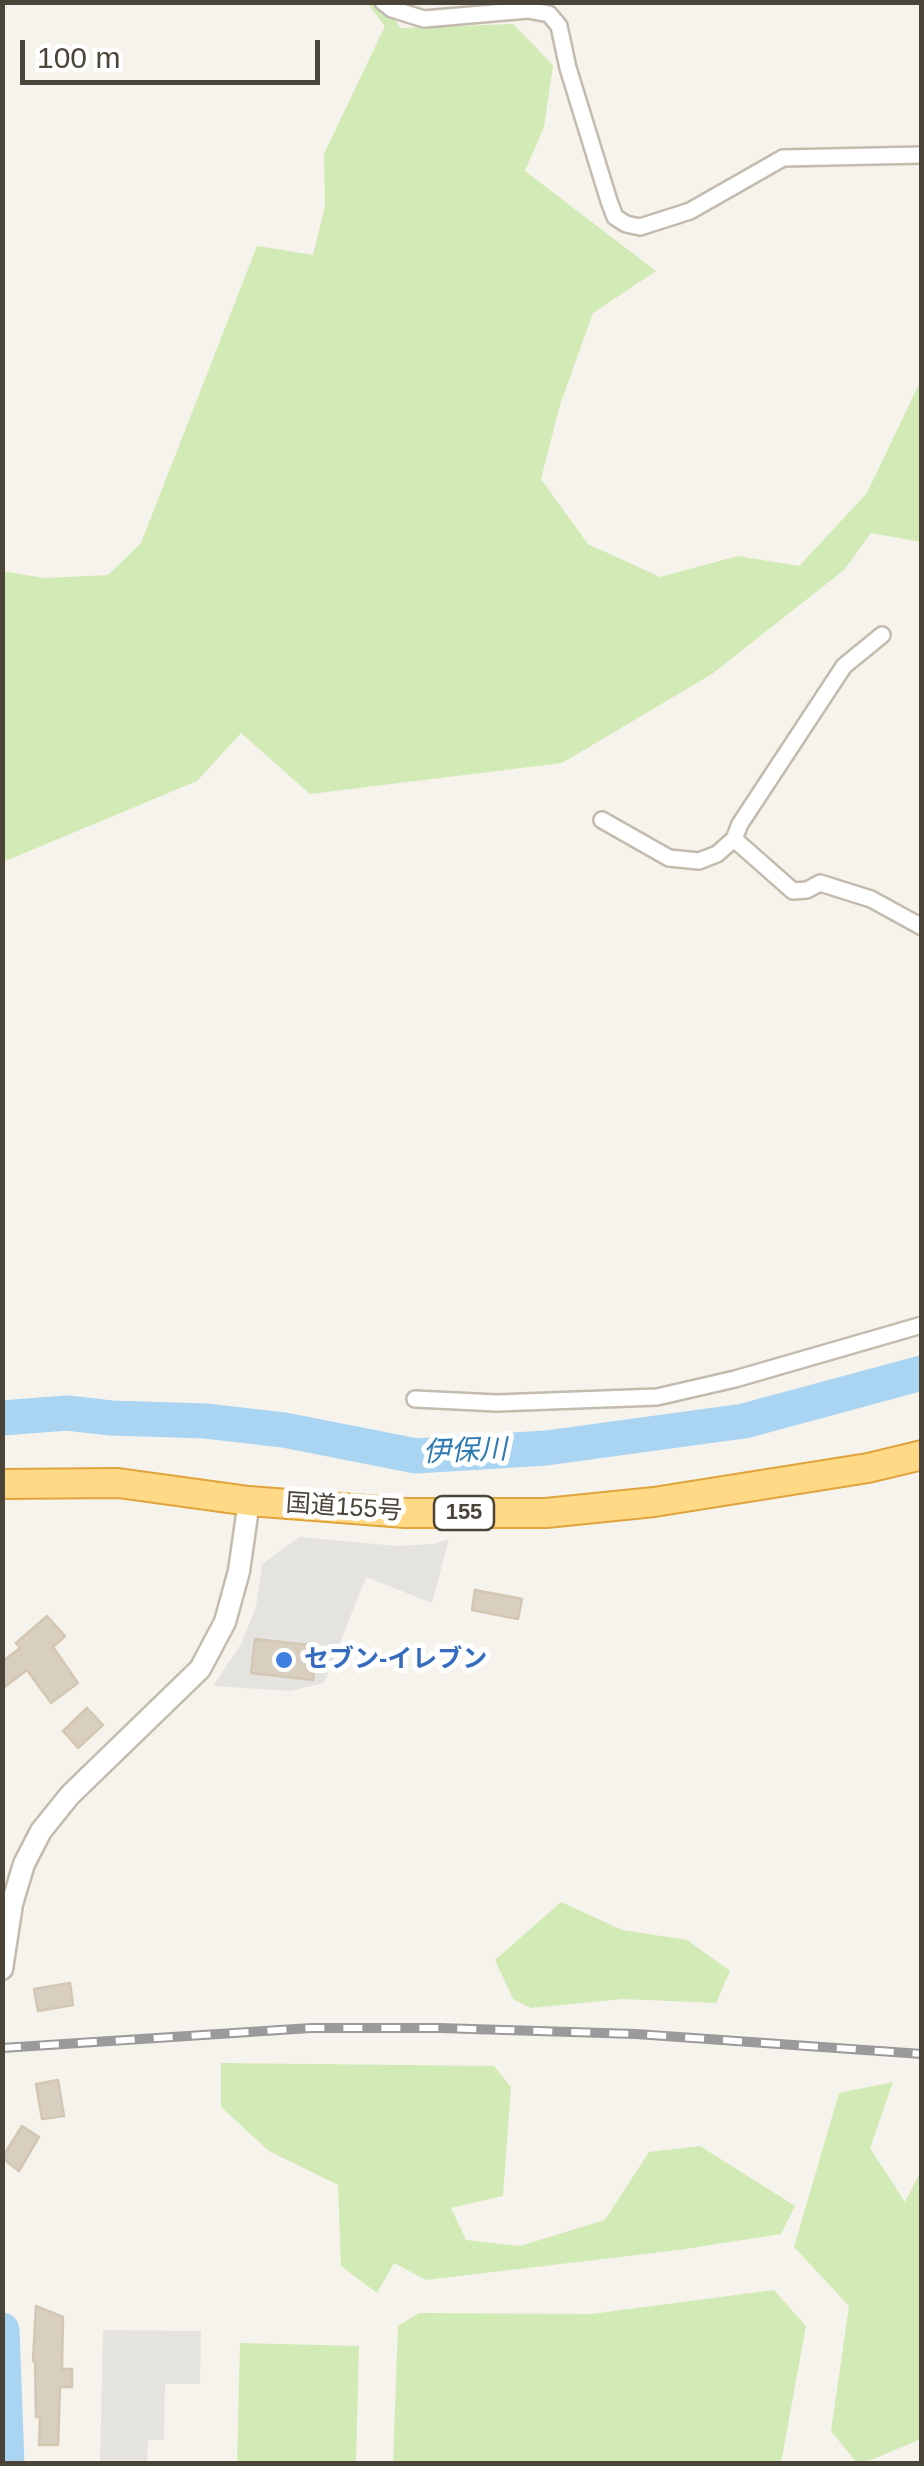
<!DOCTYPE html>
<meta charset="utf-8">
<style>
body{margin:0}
#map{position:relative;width:924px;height:2466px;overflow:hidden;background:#f6f3ec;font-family:Helvetica,sans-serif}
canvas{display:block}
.frame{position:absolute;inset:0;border:5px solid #4b4439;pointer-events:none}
.scale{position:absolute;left:20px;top:40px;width:300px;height:45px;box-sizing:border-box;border:5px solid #4b4439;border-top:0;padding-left:12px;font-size:30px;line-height:35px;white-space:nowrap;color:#4b4439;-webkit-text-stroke:8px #fff;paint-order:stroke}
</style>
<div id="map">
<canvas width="924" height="2466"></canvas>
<div class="frame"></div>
<div class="scale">100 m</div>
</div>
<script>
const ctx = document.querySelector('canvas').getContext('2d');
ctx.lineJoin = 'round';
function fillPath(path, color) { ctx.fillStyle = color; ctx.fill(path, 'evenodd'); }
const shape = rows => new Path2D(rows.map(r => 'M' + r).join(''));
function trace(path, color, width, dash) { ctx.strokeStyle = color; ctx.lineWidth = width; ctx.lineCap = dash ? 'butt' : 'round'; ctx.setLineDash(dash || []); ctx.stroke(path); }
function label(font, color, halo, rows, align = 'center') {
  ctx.font = font + ' Helvetica,"Noto Sans JP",sans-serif'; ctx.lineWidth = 10; ctx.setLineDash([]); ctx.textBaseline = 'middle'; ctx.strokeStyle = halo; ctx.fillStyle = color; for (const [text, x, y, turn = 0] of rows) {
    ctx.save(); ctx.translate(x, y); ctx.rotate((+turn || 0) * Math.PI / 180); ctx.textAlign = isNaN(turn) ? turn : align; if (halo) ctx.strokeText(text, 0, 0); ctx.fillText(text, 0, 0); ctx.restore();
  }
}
fillPath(shape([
 [367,3,385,3,400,28,513,24,553,65,544,127,525,171,656,271,593,313,560,405,541,479,588,544,660,577,738,556,799,566,867,493,921,380,921,542,871,533,844,570,712,674,562,763,310,794,241,733,197,781,3,862,2,571,44,578,108,575,141,543,257,246,313,255,325,206,324,154,385,26],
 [561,1902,622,1930,687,1940,730,1971,716,2003,623,1999,531,2008,513,1999,495,1960],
 [221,2063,494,2066,511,2087,503,2196,451,2208,466,2240,520,2246,605,2220,649,2152,700,2146,795,2206,781,2234,679,2250,426,2280,394,2263,377,2293,341,2266,338,2185,269,2151,221,2107],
 [893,2082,870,2148,905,2202,921,2170,921,2439,864,2463,857,2463,831,2431,849,2306,794,2247,839,2093],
 [774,2290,806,2326,781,2463,393,2463,398,2326,419,2313,591,2314],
 [240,2343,359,2346,356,2463,237,2463]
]), '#d2eab5');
fillPath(shape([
 [300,1537,397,1546,433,1544,449,1539,432,1603,366,1577,324,1683,290,1691,213,1686,241,1644,256,1607,262,1564],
 [103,2330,201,2331,200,2384,165,2384,164,2440,148,2440,147,2463,100,2463]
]), '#e5e3e0');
trace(shape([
 [2,1418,67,1413,111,1418,205,1421,284,1430,416,1456,546,1448,744,1421,922,1373],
 [2,2330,7,2464]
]), '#a9d4f2', 35);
const building = shape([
 [475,1590,522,1599,518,1619,472,1610,475,1590],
 [47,1616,65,1636,53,1647,78,1683,51,1703,27,1670,2,1689,2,1662,20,1648,16,1643,47,1616],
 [255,1639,317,1646,313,1680,251,1673,255,1639],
 [87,1708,103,1725,78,1748,63,1731,87,1708],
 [70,1983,73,2005,38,2011,34,1989,70,1983],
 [58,2080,64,2116,42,2119,36,2084,58,2080],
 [22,2126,39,2137,19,2171,2,2158,22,2126],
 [36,2306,63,2317,62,2369,72,2369,72,2387,60,2387,58,2445,39,2445,40,2417,36,2417,35,2361,33,2361,36,2306]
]);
fillPath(building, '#d8cfc1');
trace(building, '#d3c7b4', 2.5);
const minor = shape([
 [383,2,392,9,424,19,528,10,549,14,559,26,568,68,609,201,615,217,626,224,640,227,690,211,783,158,922,155],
 [602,820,669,858,699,861,717,854,734,839,740,824,844,666,882,635],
 [734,839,793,891,807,890,820,883,871,899,922,927],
 [415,1399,497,1403,657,1397,735,1379,922,1325]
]);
const tertiary = shape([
 [2,1969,12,1904,24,1864,41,1831,70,1795,200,1669,225,1622,239,1571,249,1501]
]);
const trunk = shape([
 [2,1484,118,1483,249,1501,405,1513,546,1513,654,1502,868,1468,922,1455]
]);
trace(minor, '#c2bbae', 20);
trace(tertiary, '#c2bbae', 25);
trace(trunk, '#e0a43c', 32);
trace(minor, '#fff', 15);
trace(tertiary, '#fff', 20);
trace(trunk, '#ffd985', 28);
const rail = shape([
 [2,2048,311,2028,439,2028,636,2034,922,2054]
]);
trace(rail, '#9a9a9a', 10);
trace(rail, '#fff', 6, [19]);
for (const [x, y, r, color] of [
 [284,1660,10,"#3f7fe0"]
]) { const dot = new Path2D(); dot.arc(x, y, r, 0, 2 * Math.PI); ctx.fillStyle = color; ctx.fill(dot); trace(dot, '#fff', 4); }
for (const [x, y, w] of [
 [464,1513,60]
]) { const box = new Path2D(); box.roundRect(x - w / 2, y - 17, w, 34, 8); ctx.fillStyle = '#fff'; ctx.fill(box); trace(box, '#4b4439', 2.5); }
label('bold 22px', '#4b4439', null, [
 ["155",464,1513]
]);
label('25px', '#4b4439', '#fff', [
 ["国道155号",344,1508,4]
]);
label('bold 25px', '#366cbe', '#fff', [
 ["セブン-イレブン",304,1660]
], 'left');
label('italic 28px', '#2e7ab2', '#fff', [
 ["伊保川",465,1452,-2]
]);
</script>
